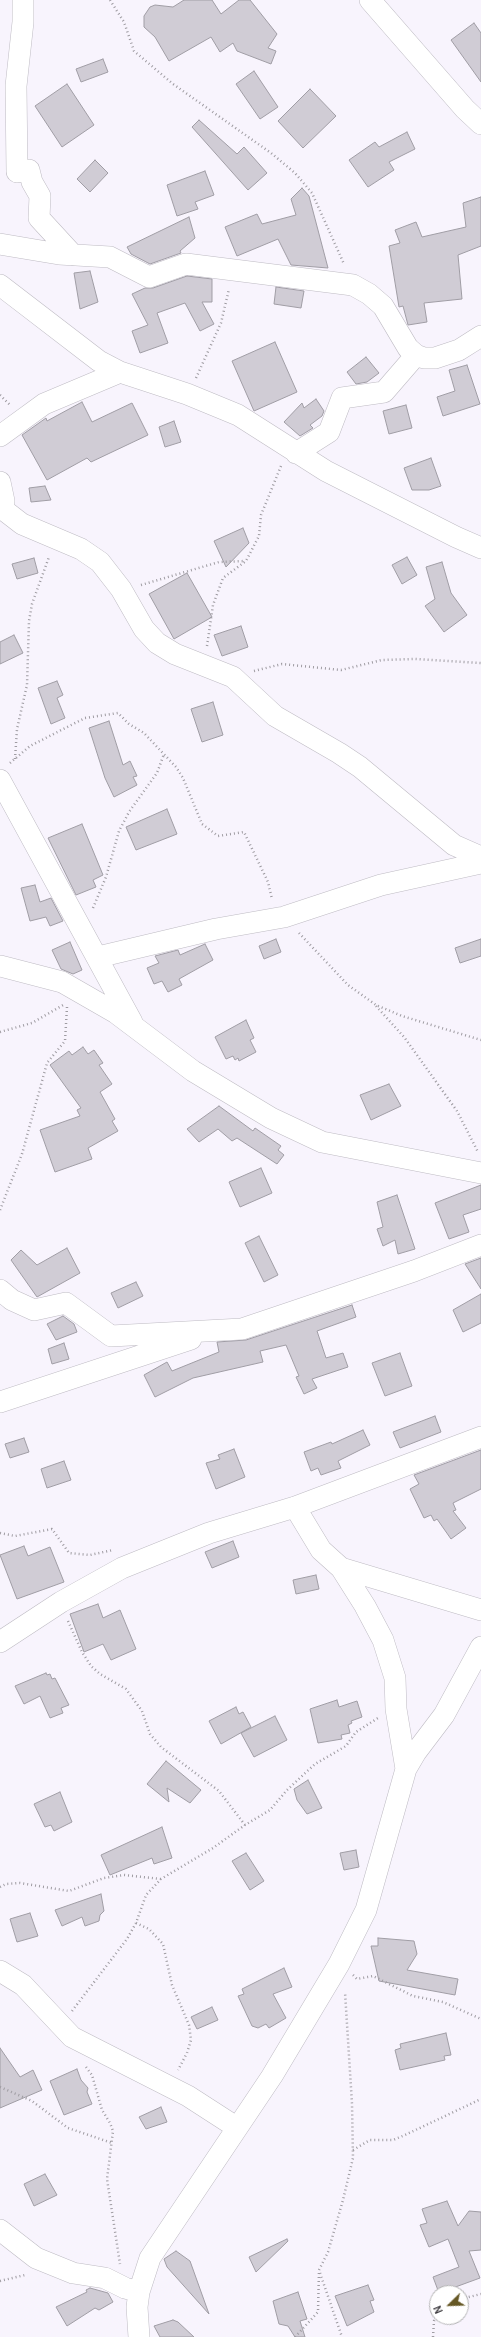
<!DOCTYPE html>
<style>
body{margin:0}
#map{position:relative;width:481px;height:2337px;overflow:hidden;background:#f8f4fd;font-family:Karla,sans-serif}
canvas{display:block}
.north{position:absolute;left:429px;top:2285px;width:40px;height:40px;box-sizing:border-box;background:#fff;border:1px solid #b1b1b2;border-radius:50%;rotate:247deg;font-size:11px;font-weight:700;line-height:16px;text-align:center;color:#3d3b3f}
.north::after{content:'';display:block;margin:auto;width:14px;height:18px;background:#665825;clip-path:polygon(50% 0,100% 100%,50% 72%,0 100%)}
</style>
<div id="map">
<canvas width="481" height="2337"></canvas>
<div class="north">N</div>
</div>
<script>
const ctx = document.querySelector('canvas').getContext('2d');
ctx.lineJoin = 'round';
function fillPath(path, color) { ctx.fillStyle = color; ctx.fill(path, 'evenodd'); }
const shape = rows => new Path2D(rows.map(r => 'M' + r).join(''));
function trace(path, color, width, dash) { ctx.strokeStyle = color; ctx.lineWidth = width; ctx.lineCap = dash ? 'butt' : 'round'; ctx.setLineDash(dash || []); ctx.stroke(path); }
const building = shape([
 [184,0,212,0,221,14,239,0,250,0,277,34,268,48,276,51,271,64,237,51,233,43,220,52,211,37,169,61,155,37,144,27,144,16,150,7,155,5,173,7,184,0],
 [474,23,481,33,481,82,451,40,474,23],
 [103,59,108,72,81,82,76,69,103,59],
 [254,71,278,107,260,119,236,84,254,71],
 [67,84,94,125,62,147,35,106,67,84],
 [310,89,336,116,303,148,278,121,310,89],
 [199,120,237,154,244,147,267,173,248,190,192,127,199,120],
 [407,132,415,149,389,162,394,170,368,187,349,160,375,142,379,147,407,132],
 [95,160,108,173,90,192,77,179,95,160],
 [205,171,214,195,195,202,198,209,177,216,167,185,205,171],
 [302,188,309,196,328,268,291,265,278,239,237,256,225,227,257,214,262,224,296,215,291,199,302,188],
 [481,197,481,246,458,255,462,299,424,303,427,322,408,325,403,306,399,307,389,246,400,243,395,230,416,222,422,237,466,227,463,203,481,197],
 [189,217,195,238,180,251,181,253,150,264,131,254,127,247,189,217],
 [90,271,98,302,80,309,74,273,90,271],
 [187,276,212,279,212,302,202,302,214,324,200,331,185,303,157,313,168,343,140,353,132,331,148,325,132,294,145,288,153,288,187,276],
 [276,287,304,291,301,308,274,304,276,287],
 [275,342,297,392,254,411,232,361,275,342],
 [366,357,379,373,367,382,356,384,347,372,366,357],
 [467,365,480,404,443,416,437,397,455,391,449,370,467,365],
 [316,399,324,411,322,416,310,425,313,428,300,436,284,422,302,403,304,408,316,399],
 [82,402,92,422,132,403,148,435,91,462,87,458,47,480,22,435,46,418,47,421,82,402],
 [406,405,412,428,389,434,383,411,406,405],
 [174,421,181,442,165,447,159,427,174,421],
 [431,458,441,486,429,490,412,490,404,468,431,458],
 [45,486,51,500,31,502,29,488,45,486],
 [243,528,249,543,226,567,214,541,243,528],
 [407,557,417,575,402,584,392,565,407,557],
 [34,558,38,573,17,579,12,564,34,558],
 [442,562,451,593,467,615,444,632,425,606,435,599,426,567,442,562],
 [187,573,212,617,174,639,149,594,187,573],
 [241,626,248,647,222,656,214,635,241,626],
 [14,635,23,653,0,664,0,642,14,635],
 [57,681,63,695,57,698,65,718,51,724,38,688,57,681],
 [213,702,223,735,202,742,191,709,213,702],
 [109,721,123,765,130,761,137,776,133,777,137,785,114,797,105,778,89,728,109,721],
 [167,809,177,834,136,850,126,827,167,809],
 [82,824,103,875,93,880,96,887,76,895,48,838,82,824],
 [35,885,40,902,51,898,63,921,50,926,46,917,30,921,21,888,35,885],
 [276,939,281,952,264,959,259,946,276,939],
 [481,939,481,956,460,963,455,948,481,939],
 [70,942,82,970,73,974,61,969,52,950,70,942],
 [205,944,213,960,179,979,182,985,168,992,162,981,154,984,147,968,159,963,155,956,178,950,180,955,205,944],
 [246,1020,254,1038,250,1040,256,1052,239,1061,238,1058,235,1060,233,1056,226,1059,215,1037,246,1020],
 [83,1047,88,1054,94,1050,103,1063,99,1065,112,1084,100,1092,115,1119,112,1121,118,1131,88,1148,92,1159,55,1172,40,1130,80,1116,77,1110,81,1108,50,1065,69,1051,72,1055,83,1047],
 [389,1084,401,1106,371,1120,360,1095,389,1084],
 [219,1106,253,1131,255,1128,281,1146,278,1150,284,1155,277,1164,237,1138,232,1141,218,1129,199,1142,187,1129,219,1106],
 [261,1168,272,1193,240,1207,229,1182,261,1168],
 [481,1185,481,1209,463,1215,469,1232,449,1239,435,1203,481,1185],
 [397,1195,415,1249,398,1254,395,1240,383,1246,377,1229,383,1227,377,1202,397,1195],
 [259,1236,278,1275,264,1282,245,1243,259,1236],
 [67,1248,80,1273,37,1297,11,1260,21,1250,37,1265,67,1248],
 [481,1258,481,1289,465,1264,481,1258],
 [136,1282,143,1296,118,1308,111,1293,136,1282],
 [481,1294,481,1323,463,1332,453,1310,481,1294],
 [352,1305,356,1317,317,1331,326,1358,343,1353,348,1367,312,1379,317,1388,304,1394,296,1377,299,1376,286,1345,260,1351,263,1362,193,1378,155,1397,144,1375,167,1362,172,1371,219,1352,217,1342,246,1340,352,1305],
 [63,1316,74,1324,77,1332,56,1340,47,1324,63,1316],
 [64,1343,69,1359,52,1364,48,1349,64,1343],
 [400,1353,412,1386,385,1396,372,1363,400,1353],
 [435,1416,441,1432,400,1448,393,1432,435,1416],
 [363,1430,370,1445,338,1461,341,1468,321,1475,318,1468,311,1471,304,1452,331,1442,332,1444,363,1430],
 [24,1438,29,1452,10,1458,5,1444,24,1438],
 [234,1449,245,1477,216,1489,206,1463,220,1459,218,1455,234,1449],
 [481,1450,481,1489,453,1503,456,1510,453,1511,466,1528,451,1539,437,1519,434,1521,431,1515,424,1518,410,1489,419,1484,414,1475,481,1450],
 [64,1461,71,1480,47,1488,41,1469,64,1461],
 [233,1541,239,1557,212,1568,205,1552,233,1541],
 [24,1546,28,1556,50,1547,64,1582,17,1599,0,1555,24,1546],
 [316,1575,319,1589,296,1594,293,1580,316,1575],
 [98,1604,103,1618,120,1610,136,1649,111,1660,103,1644,84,1652,70,1614,98,1604],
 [46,1673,47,1675,50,1674,52,1679,55,1678,69,1705,61,1708,63,1713,50,1718,40,1696,24,1704,15,1686,46,1673],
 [337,1700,339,1707,357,1701,362,1717,351,1721,352,1723,348,1725,350,1733,341,1735,342,1739,318,1743,310,1709,337,1700],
 [236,1707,239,1714,243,1712,251,1727,221,1744,209,1721,236,1707],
 [275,1716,287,1740,254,1757,241,1733,275,1716],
 [166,1761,201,1790,190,1803,167,1788,169,1802,147,1784,166,1761],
 [308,1780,322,1808,307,1814,297,1800,294,1789,308,1780],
 [60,1792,72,1822,54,1831,51,1825,45,1827,34,1804,60,1792],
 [162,1827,172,1858,154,1864,152,1858,110,1875,101,1855,162,1827],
 [356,1850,359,1867,344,1870,340,1853,356,1850],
 [246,1853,264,1881,250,1890,232,1861,246,1853],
 [101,1894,104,1911,100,1915,99,1921,85,1926,82,1917,62,1926,55,1910,101,1894],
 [30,1913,38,1936,17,1942,10,1919,30,1913],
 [378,1938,414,1941,417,1954,407,1970,458,1979,455,1995,379,1981,371,1946,378,1946,378,1938],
 [284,1968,292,1987,273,1994,286,2018,269,2028,266,2024,258,2028,252,2026,238,1996,244,1994,242,1989,284,1968],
 [212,2007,218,2020,197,2029,191,2017,212,2007],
 [446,2033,451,2055,444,2056,445,2060,400,2070,395,2050,401,2048,400,2044,446,2033],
 [0,2048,20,2077,33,2070,42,2090,0,2108,0,2048],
 [77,2069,81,2080,88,2088,87,2092,92,2104,64,2115,50,2081,77,2069],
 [161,2107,167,2122,146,2129,139,2117,161,2107],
 [45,2174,57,2195,34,2206,24,2184,45,2174],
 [447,2201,458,2226,469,2211,481,2212,481,2250,469,2251,480,2278,439,2293,433,2277,459,2267,448,2239,429,2247,420,2225,427,2223,422,2209,447,2201],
 [287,2239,288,2241,256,2272,249,2257,287,2239],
 [176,2251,190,2261,209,2314,167,2267,164,2259,176,2251],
 [368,2285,374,2300,370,2301,374,2312,347,2326,335,2296,368,2285],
 [90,2288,108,2293,113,2302,99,2310,95,2308,67,2326,56,2307,87,2292,86,2290,90,2288],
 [298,2292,307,2319,300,2321,305,2337,295,2337,288,2326,279,2324,273,2301,298,2292],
 [173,2320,178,2322,194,2337,160,2337,154,2326,173,2320]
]);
fillPath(building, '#d0ccd5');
trace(building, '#a09da5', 1);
const minor = shape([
 [23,0,23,22,16,86,17,172,29,170,32,182,40,196,39,218,73,255],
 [370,0,465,109,481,124],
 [0,244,59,254,110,257,149,277,186,264,353,285,369,294,383,306,408,348,416,355,424,358,435,358,459,350,481,336],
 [0,285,99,361,120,372,187,394,238,415,326,471,456,537,481,548],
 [0,436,44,404,120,372],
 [296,453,329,432,342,398,384,392,416,355],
 [0,482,4,501,3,510],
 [0,507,22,524,81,549,100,562,121,589,144,629,157,643,175,654,233,677,275,716,339,753,360,767,454,845,481,857],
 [0,780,132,1022],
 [98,957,216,929,284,917,381,885,481,863],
 [0,966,62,982,116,1013,193,1071,271,1118,322,1142,481,1173],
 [0,1290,12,1300,34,1310,66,1303,111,1336,242,1329,414,1271,481,1245],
 [0,1402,191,1339],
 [295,1507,321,1550,341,1568,481,1610],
 [341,1568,365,1606,383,1640,395,1678,396,1709,406,1769],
 [0,1642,61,1602,122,1568,209,1533,295,1507,481,1437],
 [0,1971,23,1985,72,2037,188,2096,236,2127],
 [0,2230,36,2258,73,2273,105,2278,125,2288,139,2292],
 [139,2337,137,2307,139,2292,150,2258,272,2076,339,1964,366,1910,406,1769,416,1752,444,1715,481,1647]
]);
trace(minor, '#bebbc3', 22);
trace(shape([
 [110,0,124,22,134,51,173,84,271,153,295,173,312,193,344,264],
 [196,378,221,323,229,289],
 [0,395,10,405],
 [141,585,219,562,245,561],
 [207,646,213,605,223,578,246,561,259,536,261,515,281,466],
 [254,671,282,664,341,670,382,660,415,659,481,663],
 [15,759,17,729,27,685,29,621,32,604,49,557],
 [10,763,30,746,85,718,118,713,129,724,144,733,176,767,183,778,202,824,218,836,244,832,268,882,272,899],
 [93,908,106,877,119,831,129,812,157,773,164,754],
 [299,933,348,985,376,1005,402,1016,481,1040],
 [376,1006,404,1037,457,1111,478,1152],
 [0,1032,32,1023,63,1005],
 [0,1210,22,1154,47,1063,65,1041,67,1007],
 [0,1533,15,1536,52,1529,69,1553,90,1555,113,1550],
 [68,1621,82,1652,91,1666,100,1674,126,1689,142,1711,150,1734,161,1747,219,1791,245,1825],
 [0,1887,6,1884,20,1883,69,1891,104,1878,124,1875,161,1879],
 [136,1923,149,1929,163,1944,172,1985,189,2025,191,2040,187,2053,178,2070],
 [353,1975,357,1979,373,1976,413,1996,443,2002,481,2019],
 [72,2011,127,1939,136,1923,146,1895,161,1879,213,1848,245,1825,270,1810,287,1790,315,1764,346,1746,356,1732,378,1718],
 [86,2067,92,2075,102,2110,110,2123,113,2131,107,2179,120,2264],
 [0,2087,32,2101,68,2128,112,2143],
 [353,2150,370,2140,393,2140,405,2135,481,2099],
 [320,2273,342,2337],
 [0,2281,25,2275],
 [461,2299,481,2294],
 [295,2337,318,2312,319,2270,328,2252,343,2200,353,2158,352,2104,345,1992],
 [433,2337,434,2321,437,2315]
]), '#9f9ca2', 2.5, [1, 3]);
trace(minor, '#fff', 21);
</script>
